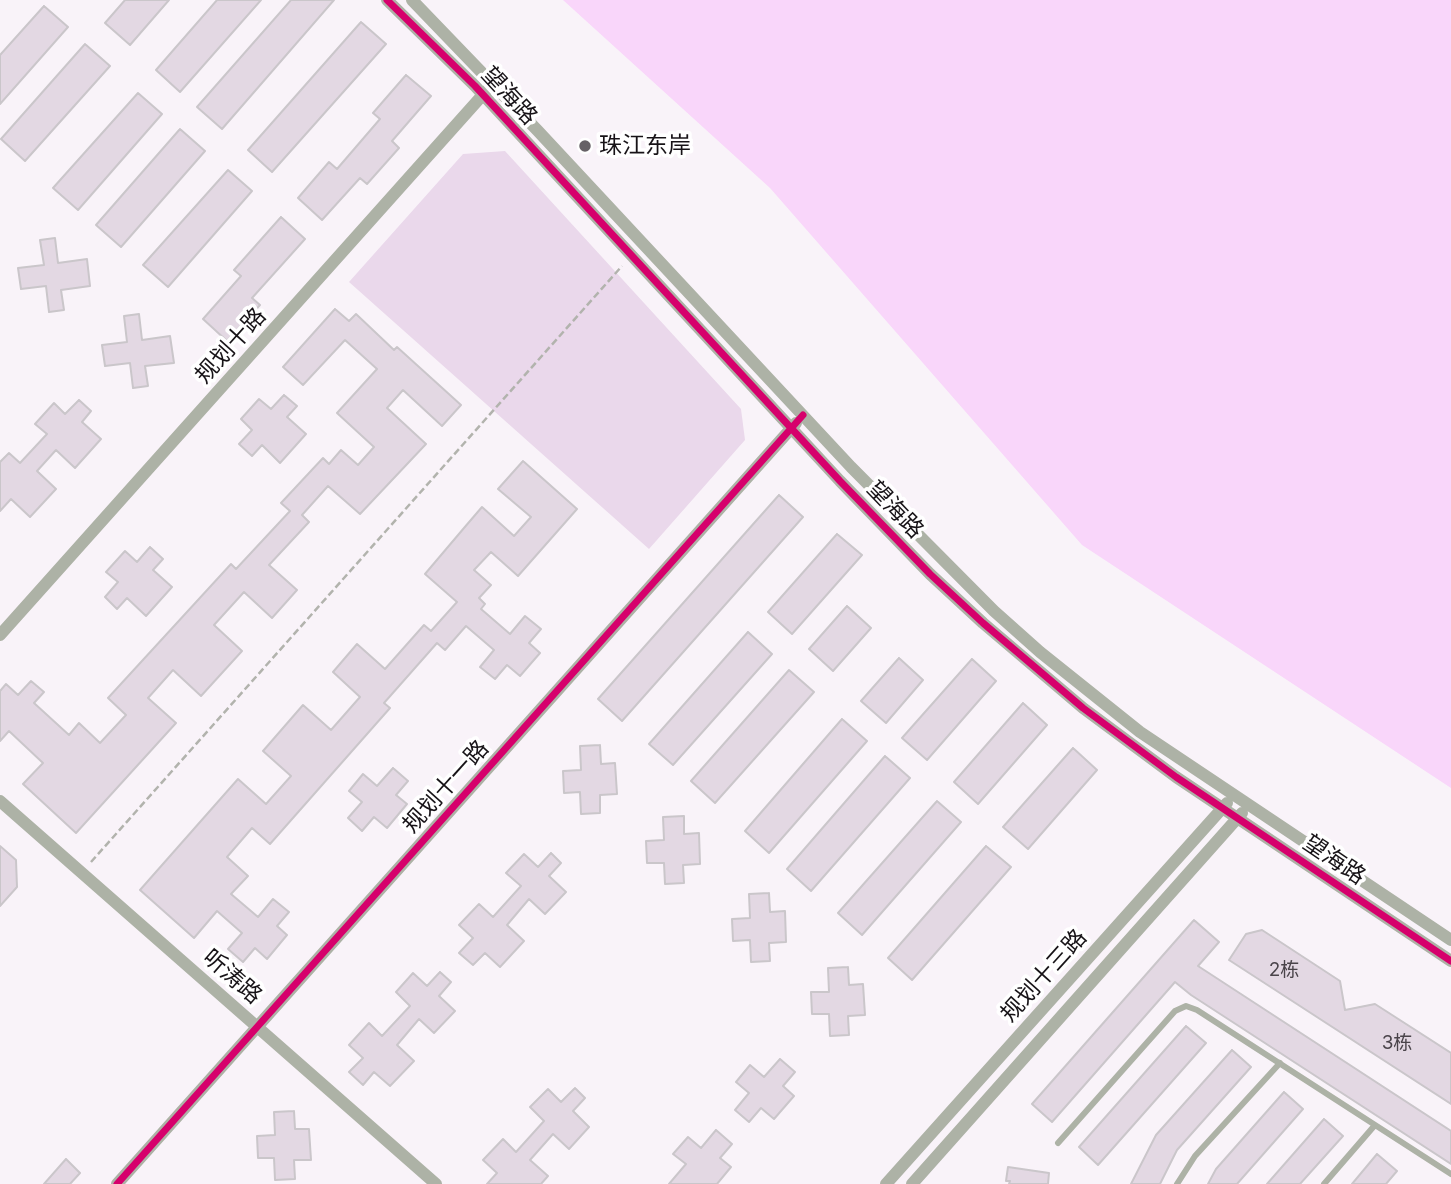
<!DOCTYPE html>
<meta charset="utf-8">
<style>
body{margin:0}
canvas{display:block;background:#f9f3f9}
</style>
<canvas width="1451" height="1184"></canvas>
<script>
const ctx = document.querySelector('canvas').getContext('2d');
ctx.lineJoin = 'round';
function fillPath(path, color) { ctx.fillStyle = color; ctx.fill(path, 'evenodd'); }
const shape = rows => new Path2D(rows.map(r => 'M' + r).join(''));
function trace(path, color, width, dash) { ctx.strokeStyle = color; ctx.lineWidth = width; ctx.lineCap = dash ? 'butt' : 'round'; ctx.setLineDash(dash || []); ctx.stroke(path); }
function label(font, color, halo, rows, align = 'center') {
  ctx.font = font + ' Inter,"Noto Sans SC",sans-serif'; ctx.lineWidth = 7; ctx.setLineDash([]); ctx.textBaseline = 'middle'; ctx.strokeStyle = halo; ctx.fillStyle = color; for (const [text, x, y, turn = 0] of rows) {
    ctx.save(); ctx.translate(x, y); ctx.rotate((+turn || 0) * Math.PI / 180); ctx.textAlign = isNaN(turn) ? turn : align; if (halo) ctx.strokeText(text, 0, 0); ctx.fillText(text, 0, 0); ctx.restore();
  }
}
fillPath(shape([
 [505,151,741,409,745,440,649,549,349,282,463,154]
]), '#ead8eb');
fillPath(shape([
 [563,0,1451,0,1451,788,1082,545,770,188]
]), '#f9d6fa');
const building = shape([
 [125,0,169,0,130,45,105,23,125,0],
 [217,0,261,0,180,92,156,70,217,0],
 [291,0,334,0,222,129,197,107,291,0],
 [44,6,68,27,0,104,0,55,44,6],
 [361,22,386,44,272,172,248,150,361,22],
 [85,44,110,66,25,161,1,139,85,44],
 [406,75,431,96,392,141,399,148,367,184,360,178,322,220,298,198,329,162,337,169,380,119,373,113,406,75],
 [138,93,162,114,78,210,53,188,138,93],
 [180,129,205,151,121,247,96,225,180,129],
 [228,170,252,191,168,287,143,265,228,170],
 [281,217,305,239,252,298,260,305,227,341,203,319,241,276,234,270,281,217],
 [55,238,58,263,87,259,90,286,61,290,64,310,49,312,46,286,21,289,18,268,44,265,40,240,55,238],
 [335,309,349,321,356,314,394,350,397,347,461,405,442,426,403,390,387,408,426,444,360,514,328,486,302,515,309,522,269,565,297,590,272,618,244,592,214,625,242,651,201,696,173,670,148,698,176,723,76,833,23,784,43,763,9,731,0,741,0,691,6,684,18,695,31,681,44,692,34,703,69,735,79,723,100,743,126,715,108,698,231,564,236,569,290,511,281,503,323,458,329,464,341,450,358,465,374,447,337,413,377,369,345,340,303,385,283,367,335,309],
 [139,314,142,340,170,336,174,363,145,366,148,386,133,388,130,363,105,366,102,345,127,342,124,316,139,314],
 [284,395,297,406,287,417,306,434,280,463,262,445,252,456,239,444,252,430,241,419,259,399,271,409,284,395],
 [79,400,91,411,82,422,101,439,75,468,56,450,37,471,56,489,30,517,11,499,0,511,0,462,9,453,20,463,47,434,35,424,54,403,65,414,79,400],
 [523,461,577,509,518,576,491,552,474,570,491,585,479,598,485,604,481,609,510,634,525,616,541,629,529,643,540,653,520,676,507,665,495,679,480,667,494,650,466,626,445,650,437,643,384,703,390,708,270,844,252,828,227,857,248,876,231,894,258,917,273,899,289,912,277,926,287,935,267,959,255,948,243,962,228,949,242,933,217,911,194,938,140,890,238,779,266,804,291,776,263,751,303,705,331,730,360,697,333,672,357,644,385,669,424,625,431,631,457,602,425,574,464,528,482,507,514,536,531,517,498,489,523,461],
 [779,495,803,517,622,721,598,699,779,495],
 [837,534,862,555,792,634,768,612,837,534],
 [150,547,163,559,153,570,172,587,146,616,127,598,117,609,105,597,118,582,106,572,125,551,137,562,150,547],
 [847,606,871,628,833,671,809,649,847,606],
 [748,632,772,654,673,765,649,744,748,632],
 [899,658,923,680,886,723,861,701,899,658],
 [972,659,996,681,927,760,902,738,972,659],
 [789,670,814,692,715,803,691,781,789,670],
 [1023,703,1047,725,978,804,954,782,1023,703],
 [842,719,867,741,769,853,745,831,842,719],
 [600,745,601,764,615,763,617,794,600,795,600,813,581,814,580,792,564,793,563,771,581,770,580,746,600,745],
 [1073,748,1097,770,1028,849,1003,827,1073,748],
 [885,756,910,778,811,891,787,869,885,756],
 [393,768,408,781,396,795,407,804,387,828,374,817,362,831,348,818,362,802,349,791,363,774,377,786,393,768],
 [937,801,961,822,862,935,838,913,937,801],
 [684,816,684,834,699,833,700,864,683,865,684,883,665,884,664,863,647,863,646,841,664,840,663,817,684,816],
 [0,846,16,860,17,887,0,906,0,846],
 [986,846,1011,867,912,980,888,958,986,846],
 [551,853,561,863,549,876,566,892,545,914,529,899,507,925,524,941,500,967,485,953,473,965,459,953,473,938,459,925,479,904,493,917,521,886,506,873,524,854,538,867,551,853],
 [769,893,770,912,785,911,786,942,769,943,770,961,751,962,750,940,733,941,732,919,750,918,749,894,769,893],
 [1194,920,1219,942,1198,966,1451,1131,1451,1164,1191,995,1175,982,1052,1122,1032,1104,1194,920],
 [1262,930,1340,981,1345,1010,1375,1004,1451,1053,1451,1104,1229,960,1246,934,1262,930],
 [848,967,849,985,863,984,865,1015,848,1016,849,1035,830,1036,829,1014,812,1014,811,992,829,992,828,968,848,967],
 [440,972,451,982,439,996,455,1011,434,1033,419,1019,397,1045,414,1061,390,1086,374,1072,363,1085,349,1072,363,1058,349,1045,369,1023,382,1036,410,1006,396,992,413,973,427,986,440,972],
 [1186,1026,1206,1043,1098,1165,1079,1147,1186,1026],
 [1232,1050,1251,1067,1177,1150,1160,1184,1131,1184,1156,1135,1232,1050],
 [780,1059,795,1072,783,1086,794,1096,774,1119,761,1108,749,1122,735,1110,749,1093,736,1082,750,1065,764,1077,780,1059],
 [575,1088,585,1098,573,1111,589,1127,569,1149,553,1134,530,1160,548,1176,541,1184,487,1184,497,1173,483,1160,503,1139,516,1152,544,1121,530,1107,548,1089,561,1102,575,1088],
 [1284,1092,1303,1109,1237,1184,1208,1184,1216,1169,1284,1092],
 [294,1111,295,1129,309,1129,311,1160,294,1160,295,1179,275,1180,274,1158,258,1158,257,1136,275,1135,274,1112,294,1111],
 [1324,1119,1343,1136,1300,1184,1267,1184,1324,1119],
 [716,1130,732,1144,720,1158,731,1167,717,1184,669,1184,686,1164,673,1154,688,1137,701,1148,716,1130],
 [1377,1154,1397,1171,1386,1184,1352,1184,1377,1154],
 [66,1159,80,1173,70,1184,44,1184,66,1159],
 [1008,1167,1049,1173,1048,1184,1009,1184,1010,1181,1006,1181,1008,1167]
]);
fillPath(building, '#e3d8e3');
trace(building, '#cac6ca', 2);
trace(shape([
 [91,862,622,266]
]), '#b2b3ad', 2.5, [7, 3.5]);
trace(shape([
 [1058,1143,1175,1011,1186,1006,1197,1010,1451,1174],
 [1177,1184,1195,1156,1280,1063],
 [1324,1184,1375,1125]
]), '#adb2a6', 6);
trace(shape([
 [387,0,475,86,840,481,930,574,983,623,1083,708,1176,777,1451,961],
 [412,0,538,131,851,467,994,611,1040,652,1140,732,1451,940],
 [0,635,488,89],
 [0,801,436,1184],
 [117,1184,796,423],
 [886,1184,1227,803],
 [912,1184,1242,813]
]), '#adb2a6', 12);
trace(shape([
 [387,0,475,86,840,481,930,574,983,623,1083,708,1176,777,1451,961],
 [117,1184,803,415]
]), '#d6006c', 7);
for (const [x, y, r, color] of [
 [585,146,7,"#666166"]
]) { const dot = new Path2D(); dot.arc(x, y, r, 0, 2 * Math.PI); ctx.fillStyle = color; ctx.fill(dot); trace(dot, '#fff', 2.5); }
label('19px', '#4a444a', null, [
 ["2栋",1284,970],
 ["3栋",1397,1043]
]);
label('23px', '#171317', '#fff', [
 ["望海路",509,96,47],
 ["规划十路",231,346,-48],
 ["望海路",895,510,46],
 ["规划十一路",446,787,-48],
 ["望海路",1334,860,34],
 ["规划十三路",1044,976,-48],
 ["听涛路",232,977,41]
]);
label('23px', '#171317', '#fff', [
 ["珠江东岸",599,146]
], 'left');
</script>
